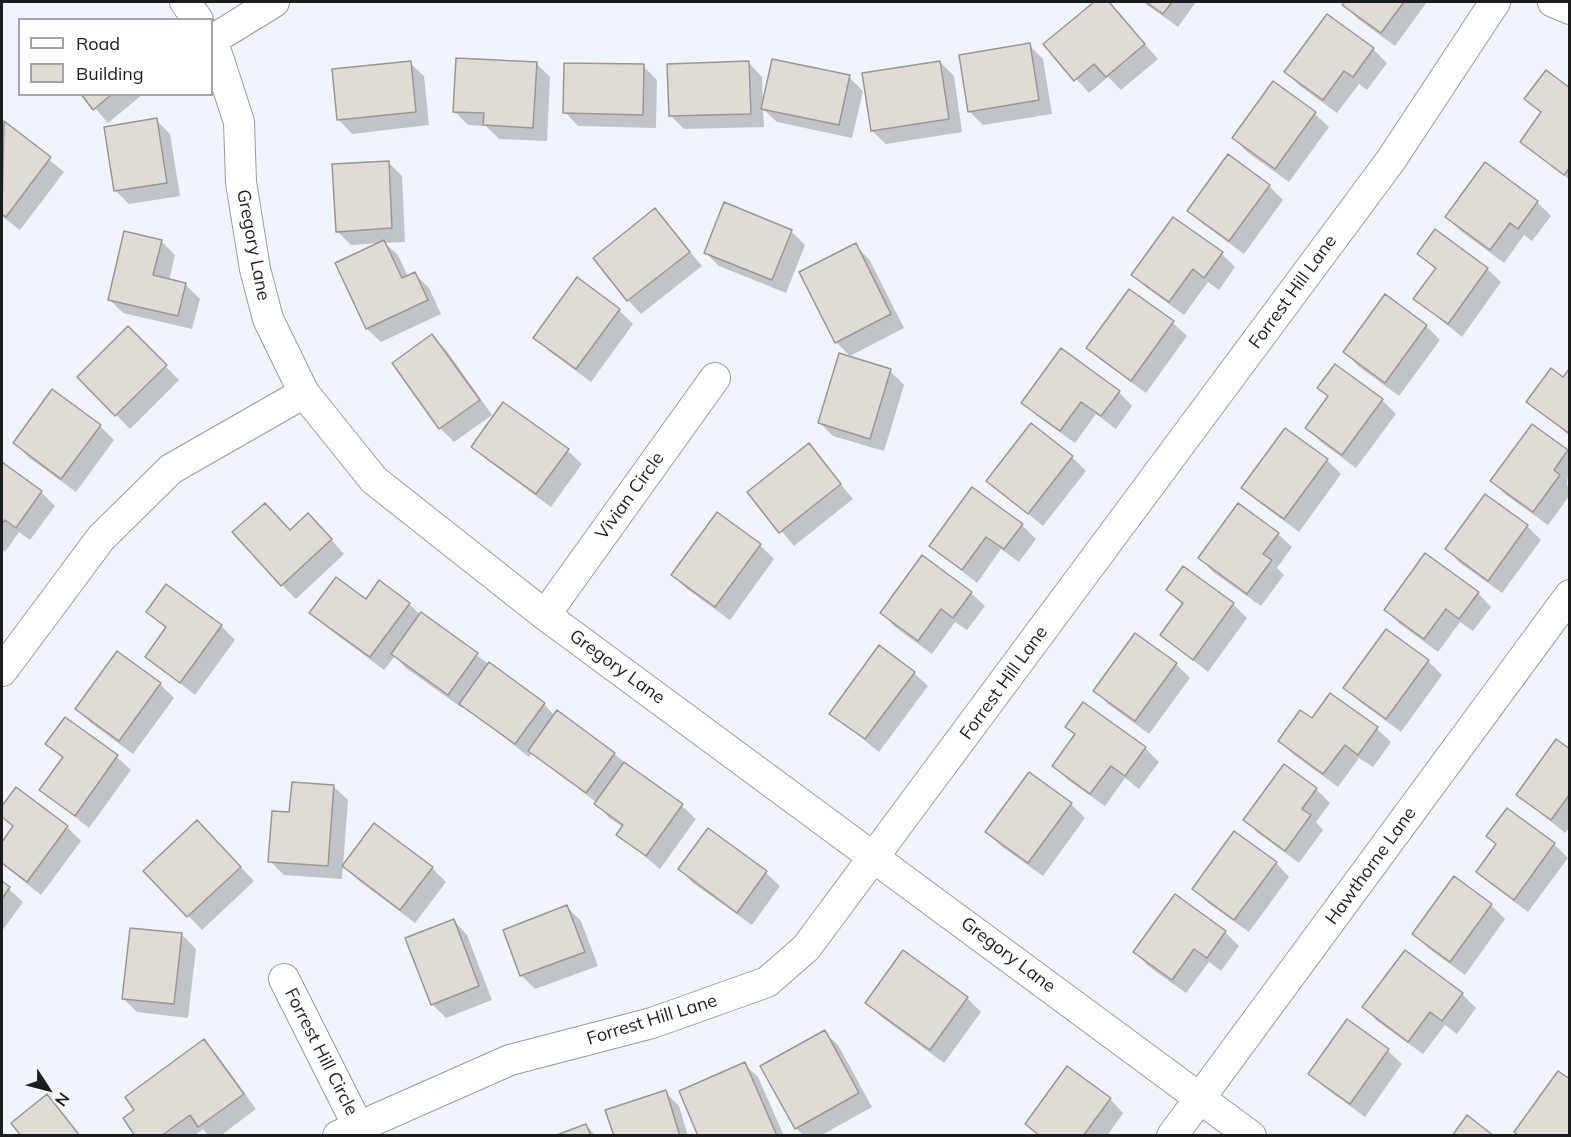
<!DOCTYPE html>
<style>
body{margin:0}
#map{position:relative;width:1571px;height:1137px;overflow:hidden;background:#f0f5fc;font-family:Mulish,sans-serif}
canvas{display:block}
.frame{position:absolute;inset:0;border:3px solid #1a1c1e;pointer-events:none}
.legend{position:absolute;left:18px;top:18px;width:195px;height:78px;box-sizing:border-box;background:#fff;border:2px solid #a3a4a5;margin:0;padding:8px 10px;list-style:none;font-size:18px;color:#1a1c1e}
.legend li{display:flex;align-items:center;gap:12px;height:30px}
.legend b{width:30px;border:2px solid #a3a4a5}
.north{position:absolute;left:18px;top:1059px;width:60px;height:60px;-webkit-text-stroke:4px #fff;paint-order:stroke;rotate:126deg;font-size:16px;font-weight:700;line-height:24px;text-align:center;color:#1a1c1e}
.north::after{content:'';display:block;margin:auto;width:21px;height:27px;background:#1a1c1e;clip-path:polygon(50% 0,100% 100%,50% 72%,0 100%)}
</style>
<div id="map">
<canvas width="1571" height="1137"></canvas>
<div class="frame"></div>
<ul class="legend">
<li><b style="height:8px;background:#fff"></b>Road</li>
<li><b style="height:16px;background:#e0dbd5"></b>Building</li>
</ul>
<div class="north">N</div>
</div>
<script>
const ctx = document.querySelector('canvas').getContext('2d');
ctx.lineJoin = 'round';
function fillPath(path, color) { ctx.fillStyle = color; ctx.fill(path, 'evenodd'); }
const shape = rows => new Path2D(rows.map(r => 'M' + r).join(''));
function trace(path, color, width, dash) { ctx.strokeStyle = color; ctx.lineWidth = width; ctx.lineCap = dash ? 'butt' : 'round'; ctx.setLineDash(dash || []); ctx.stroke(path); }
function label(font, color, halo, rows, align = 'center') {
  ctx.font = font + ' Mulish,sans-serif'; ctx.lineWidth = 6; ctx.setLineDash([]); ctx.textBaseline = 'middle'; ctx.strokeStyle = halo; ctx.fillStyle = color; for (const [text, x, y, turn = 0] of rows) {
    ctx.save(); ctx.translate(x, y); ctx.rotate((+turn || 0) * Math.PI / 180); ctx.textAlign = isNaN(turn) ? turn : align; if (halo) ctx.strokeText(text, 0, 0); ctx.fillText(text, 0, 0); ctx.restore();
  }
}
fillPath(shape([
 [1096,2,1108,2,1158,59,1121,90,1108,77,1089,93,1045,44],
 [1143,2,1196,2,1178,27],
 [1347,2,1427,2,1395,46,1358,19,1344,5],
 [1327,16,1373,49,1387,63,1367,90,1359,84,1337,113,1300,86,1286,72],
 [1029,45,1043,59,1052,114,983,125,969,111],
 [940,62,954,76,962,132,886,144,872,131],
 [410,63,424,76,429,125,352,134,339,120],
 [536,63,550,77,547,141,499,139,486,126,468,125,454,111],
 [749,63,762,77,763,101,849,77,863,91,852,138,777,122,763,109,764,127,684,129,670,115],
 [643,66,657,80,656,128,578,126,565,112],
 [1273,83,1315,114,1329,127,1289,182,1247,152,1234,138],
 [1570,89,1570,180,1522,142,1542,114,1526,99],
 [83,94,143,94,108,123],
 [156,120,170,134,180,196,129,204,115,190],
 [4,123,64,172,20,230,2,216,2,126],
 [1228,156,1269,186,1283,200,1244,254,1203,224,1189,210],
 [388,162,402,176,405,242,385,243,398,255,408,277,415,274,429,288,441,314,381,342,367,329,337,263,380,243,351,245,337,231],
 [1537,202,1551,216,1532,241,1524,235,1504,263,1461,231,1447,217],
 [655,210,702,266,641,314,628,300],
 [791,231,805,245,786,293,719,266,705,252],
 [161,241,175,255,169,281,186,285,200,299,192,329,123,313,110,300],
 [855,245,869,259,904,328,850,356,836,342],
 [1222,254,1235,267,1219,290,1208,282,1184,315,1147,288,1133,275],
 [1419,254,1487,269,1501,282,1462,337,1415,299,1436,270],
 [1130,291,1173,323,1187,336,1146,393,1102,361,1088,348],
 [619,310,633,324,591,382,549,351,535,337],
 [1426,326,1440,340,1399,396,1358,366,1345,352],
 [128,329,179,380,130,429,79,377],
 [432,336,446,350,492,415,454,442,440,428],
 [890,371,904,385,884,451,833,436,819,422],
 [1570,371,1570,436,1528,402,1564,379],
 [1319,388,1382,400,1396,414,1356,468,1321,442,1307,428,1329,398],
 [1119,392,1132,406,1116,429,1096,414,1075,443,1037,416,1023,402],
 [504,404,568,451,582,464,551,507,487,460,473,447],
 [100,426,114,440,76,492,28,457,15,443],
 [1532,426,1570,453,1567,484,1570,495,1548,525,1506,495,1492,481],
 [808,445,853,499,794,546,749,492],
 [1072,457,1086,471,1043,526,988,481],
 [1327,460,1341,474,1299,532,1257,501,1243,488],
 [2,463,41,492,55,506,30,540,19,532,5,552,2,549],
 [1486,496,1527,526,1541,540,1502,593,1460,563,1447,549],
 [717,514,760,545,774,559,730,620,687,589,673,575],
 [1022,525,1036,539,1019,562,1001,549,977,583,931,546],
 [322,529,344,554,296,599,282,585],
 [1278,534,1292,547,1277,568,1284,575,1261,606,1213,572,1200,558],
 [1183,568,1233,604,1247,618,1208,672,1162,635,1183,605,1167,590],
 [971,593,985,606,967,630,955,622,932,654,895,627,882,613],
 [1478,593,1491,607,1473,631,1460,622,1438,652,1400,624,1386,610],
 [366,601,409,604,421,615,544,704,555,716,614,754,682,806,696,819,660,869,618,834,623,827,609,818,597,803,532,753,529,757,464,706,462,708,406,668,395,656,384,670,325,626,311,612],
 [148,612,221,626,235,640,195,695,147,657,167,629],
 [1428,661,1442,675,1401,732,1359,701,1345,688],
 [1176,664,1190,678,1149,734,1108,704,1095,690],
 [914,673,928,686,879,752,831,713],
 [160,684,174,698,133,754,91,723,77,709],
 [1331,695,1377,729,1391,742,1373,767,1359,758,1338,787,1293,754,1279,740,1312,721],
 [65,719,117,757,131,770,89,828,41,790,63,759,47,744],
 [1067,727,1145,748,1159,762,1139,789,1125,778,1105,806,1068,780,1054,766,1076,736],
 [1570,751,1570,827,1565,833,1518,795],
 [1029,774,1071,804,1085,818,1043,876,1001,846,987,832],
 [334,787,348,800,342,879,284,875,270,861,291,813],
 [16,789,67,827,81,841,41,895,2,864,2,844,14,828,2,816,2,809],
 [1316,789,1330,803,1316,822,1323,830,1299,863,1258,833,1245,820],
 [708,830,766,873,780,886,752,925,693,883,680,869],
 [211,836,254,881,202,930,145,871],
 [1488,836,1554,844,1568,858,1528,912,1492,885,1478,872,1497,845],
 [1276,863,1289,877,1249,932,1208,903,1194,889],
 [344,866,432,868,446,882,415,923,358,880],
 [1455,879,1491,905,1505,919,1465,975,1428,948,1414,934],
 [2,883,23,902,2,931],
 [1175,896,1225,932,1239,946,1221,971,1209,962,1186,993,1148,966,1135,952],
 [567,907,581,921,598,966,535,989,522,976,505,931],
 [454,921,467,935,492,1000,446,1018,432,1004],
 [131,929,182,935,196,949,188,1018,137,1012,123,998],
 [903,952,967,998,981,1012,944,1063,880,1016,867,1002],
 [1462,994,1476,1008,1457,1034,1445,1025,1423,1054,1377,1021,1364,1007],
 [1348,1021,1388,1051,1402,1064,1365,1117,1324,1087,1310,1074],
 [824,1032,838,1045,872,1107,820,1136,804,1136,796,1128],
 [204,1041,217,1055,256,1109,220,1136,209,1136,203,1129,194,1136,137,1136,136,1110],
 [744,1064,758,1077,784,1136,700,1136],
 [665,1092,679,1106,688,1136,615,1136],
 [47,1096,60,1110,81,1136,23,1136],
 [1110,1099,1123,1113,1107,1136,1038,1136,1027,1124],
 [586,1125,596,1136,558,1136]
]), '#0003');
const building = shape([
 [1094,2,1109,2,1145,44,1106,77,1094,64,1074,81,1043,44,1094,2],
 [1146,2,1172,2,1163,14,1146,2],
 [1345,2,1404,2,1381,33,1342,5,1345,2],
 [1327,14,1374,48,1353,77,1344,71,1323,100,1284,72,1327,14],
 [1030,43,1039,100,968,112,959,55,1030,43],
 [456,58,537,62,533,128,483,125,484,113,453,112,456,58],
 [772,59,850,75,839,125,761,109,772,59],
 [411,61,416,112,337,120,332,69,411,61],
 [749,61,751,114,669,116,667,64,749,61],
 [940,61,949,119,871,131,862,73,940,61],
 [564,63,644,64,643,115,563,113,564,63],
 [1546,70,1570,88,1570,167,1564,175,1520,142,1541,112,1524,99,1546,70],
 [1273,81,1316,112,1275,169,1232,138,1273,81],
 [81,94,112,94,93,110,81,94],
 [157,118,167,183,114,191,104,127,157,118],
 [4,121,51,157,6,217,2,214,4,121],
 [1228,154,1270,185,1229,241,1187,211,1228,154],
 [389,161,392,228,336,232,332,164,389,161],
 [1485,162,1538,201,1518,229,1510,223,1490,250,1445,217,1485,162],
 [724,202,792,230,772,280,704,253,724,202],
 [655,208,690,252,627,301,593,258,655,208],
 [1173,217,1223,252,1204,278,1193,269,1169,302,1131,275,1173,217],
 [1435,229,1488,268,1448,324,1413,299,1436,268,1417,254,1435,229],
 [124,231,162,240,153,275,186,283,178,316,108,300,124,231],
 [384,240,402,278,415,272,428,300,366,329,335,263,384,240],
 [856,243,891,314,835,343,799,272,856,243],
 [577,277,620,309,576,369,533,338,577,277],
 [1129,289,1174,321,1131,381,1086,348,1129,289],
 [1385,294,1427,325,1385,383,1343,352,1385,294],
 [128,326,167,365,115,416,77,377,128,326],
 [432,334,480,400,439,429,392,363,432,334],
 [1061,348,1120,391,1101,416,1081,402,1060,431,1021,403,1061,348],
 [839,353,891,369,870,439,818,423,839,353],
 [1335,364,1383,399,1342,455,1305,428,1328,396,1317,388,1335,364],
 [1551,368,1563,377,1570,368,1570,434,1526,402,1551,368],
 [52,389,101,425,61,479,13,443,52,389],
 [503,402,569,449,536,494,471,447,503,402],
 [1031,423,1073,456,1028,514,986,481,1031,423],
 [1532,424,1568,450,1554,470,1560,475,1533,512,1490,481,1532,424],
 [1285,428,1328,459,1284,519,1241,488,1285,428],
 [809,443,841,484,779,533,747,492,809,443],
 [2,462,42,491,16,528,5,520,2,524,2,462],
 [972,487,1023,524,1004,549,986,537,962,570,929,546,972,487],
 [1485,494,1528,525,1488,581,1445,549,1485,494],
 [265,503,290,530,308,513,332,539,281,586,232,532,265,503],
 [1238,503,1279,533,1263,554,1272,560,1247,594,1198,558,1238,503],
 [717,512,761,544,715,607,671,575,717,512],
 [1425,553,1479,592,1459,619,1446,609,1424,639,1384,610,1425,553],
 [922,555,972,592,953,618,941,609,918,641,880,613,922,555],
 [1183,566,1234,603,1193,660,1160,635,1183,603,1166,590,1183,566],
 [336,577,366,599,379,580,410,603,370,657,309,613,336,577],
 [166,584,222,625,180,683,145,657,166,627,146,612,166,584],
 [421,612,478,653,448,695,391,654,421,612],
 [1386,629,1429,660,1386,719,1343,688,1386,629],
 [1135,633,1177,663,1135,721,1093,691,1135,633],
 [879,645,915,672,865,739,829,714,879,645],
 [117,651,161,683,119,741,75,709,117,651],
 [489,662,545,703,515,744,459,704,489,662],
 [1330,693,1378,727,1358,755,1345,745,1323,774,1278,741,1300,710,1312,718,1330,693],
 [1083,702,1146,747,1125,776,1111,766,1090,794,1052,766,1075,734,1065,727,1083,702],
 [557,710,615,753,586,793,528,751,557,710],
 [65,717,118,755,75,816,39,790,63,757,45,744,65,717],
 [1556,739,1570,749,1570,794,1551,820,1516,795,1556,739],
 [624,762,683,804,646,856,616,835,623,825,594,804,624,762],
 [1284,764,1317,788,1302,809,1311,815,1285,851,1243,820,1284,764],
 [1029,772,1072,803,1028,863,985,832,1029,772],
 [292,782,334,785,328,866,268,862,272,811,289,812,292,782],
 [16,787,68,826,27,882,2,863,2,842,13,826,2,817,2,806,16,787],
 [1507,808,1555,843,1514,900,1476,872,1496,844,1486,836,1507,808],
 [197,820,241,867,187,917,143,871,197,820],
 [374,823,433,867,400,910,342,866,374,823],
 [708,828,767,871,737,913,678,869,708,828],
 [1234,831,1277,862,1234,920,1192,889,1234,831],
 [1454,876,1492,904,1450,962,1412,934,1454,876],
 [2,881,10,887,2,899,2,881],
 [1175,894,1226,931,1207,958,1194,949,1172,980,1133,952,1175,894],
 [567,905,585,952,520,976,503,930,567,905],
 [454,919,479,986,431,1005,405,938,454,919],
 [130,928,182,933,174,1004,122,999,130,928],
 [903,950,968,997,930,1050,865,1003,903,950],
 [1405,950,1463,993,1442,1021,1430,1012,1408,1042,1362,1007,1405,950],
 [1347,1019,1389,1049,1350,1104,1308,1074,1347,1019],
 [825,1030,859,1093,795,1129,760,1066,825,1030],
 [204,1039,244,1094,198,1127,190,1115,161,1136,135,1136,123,1118,134,1110,125,1097,204,1039],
 [745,1062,777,1136,698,1136,679,1091,745,1062],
 [1067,1066,1111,1098,1083,1136,1040,1136,1025,1124,1067,1066],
 [1558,1071,1570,1079,1570,1136,1519,1136,1514,1132,1558,1071],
 [666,1090,680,1136,614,1136,605,1110,666,1090],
 [47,1094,80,1136,21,1136,11,1123,47,1094],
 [1467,1115,1494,1136,1452,1136,1467,1115],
 [586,1124,591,1136,554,1136,586,1124]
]);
fillPath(building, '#e0dbd5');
trace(building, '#9b9691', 1.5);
const minor = shape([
 [185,2,198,20],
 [1553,2,1570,9],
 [212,39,239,122,241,182,255,269,268,319,304,393,374,480,545,615,1251,1136],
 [212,40,274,2],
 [545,615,715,378],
 [2,671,101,538,171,469,304,393],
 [284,979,358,1126],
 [338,1136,510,1060,652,1023,767,982,806,948,1391,160,1495,2],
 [1172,1136,1570,595]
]);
trace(minor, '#959aa0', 32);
trace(minor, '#fff', 30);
label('18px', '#1a1c1e', '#fff', [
 ["Gregory Lane",253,245,79],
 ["Forrest Hill Lane",1293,292,-54],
 ["Vivian Circle",630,496,-54],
 ["Gregory Lane",617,667,36],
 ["Forrest Hill Lane",1004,683,-54],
 ["Hawthorne Lane",1371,866,-54],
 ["Gregory Lane",1008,955,37],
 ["Forrest Hill Lane",652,1020,-17],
 ["Forrest Hill Circle",321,1052,63]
]);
</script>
